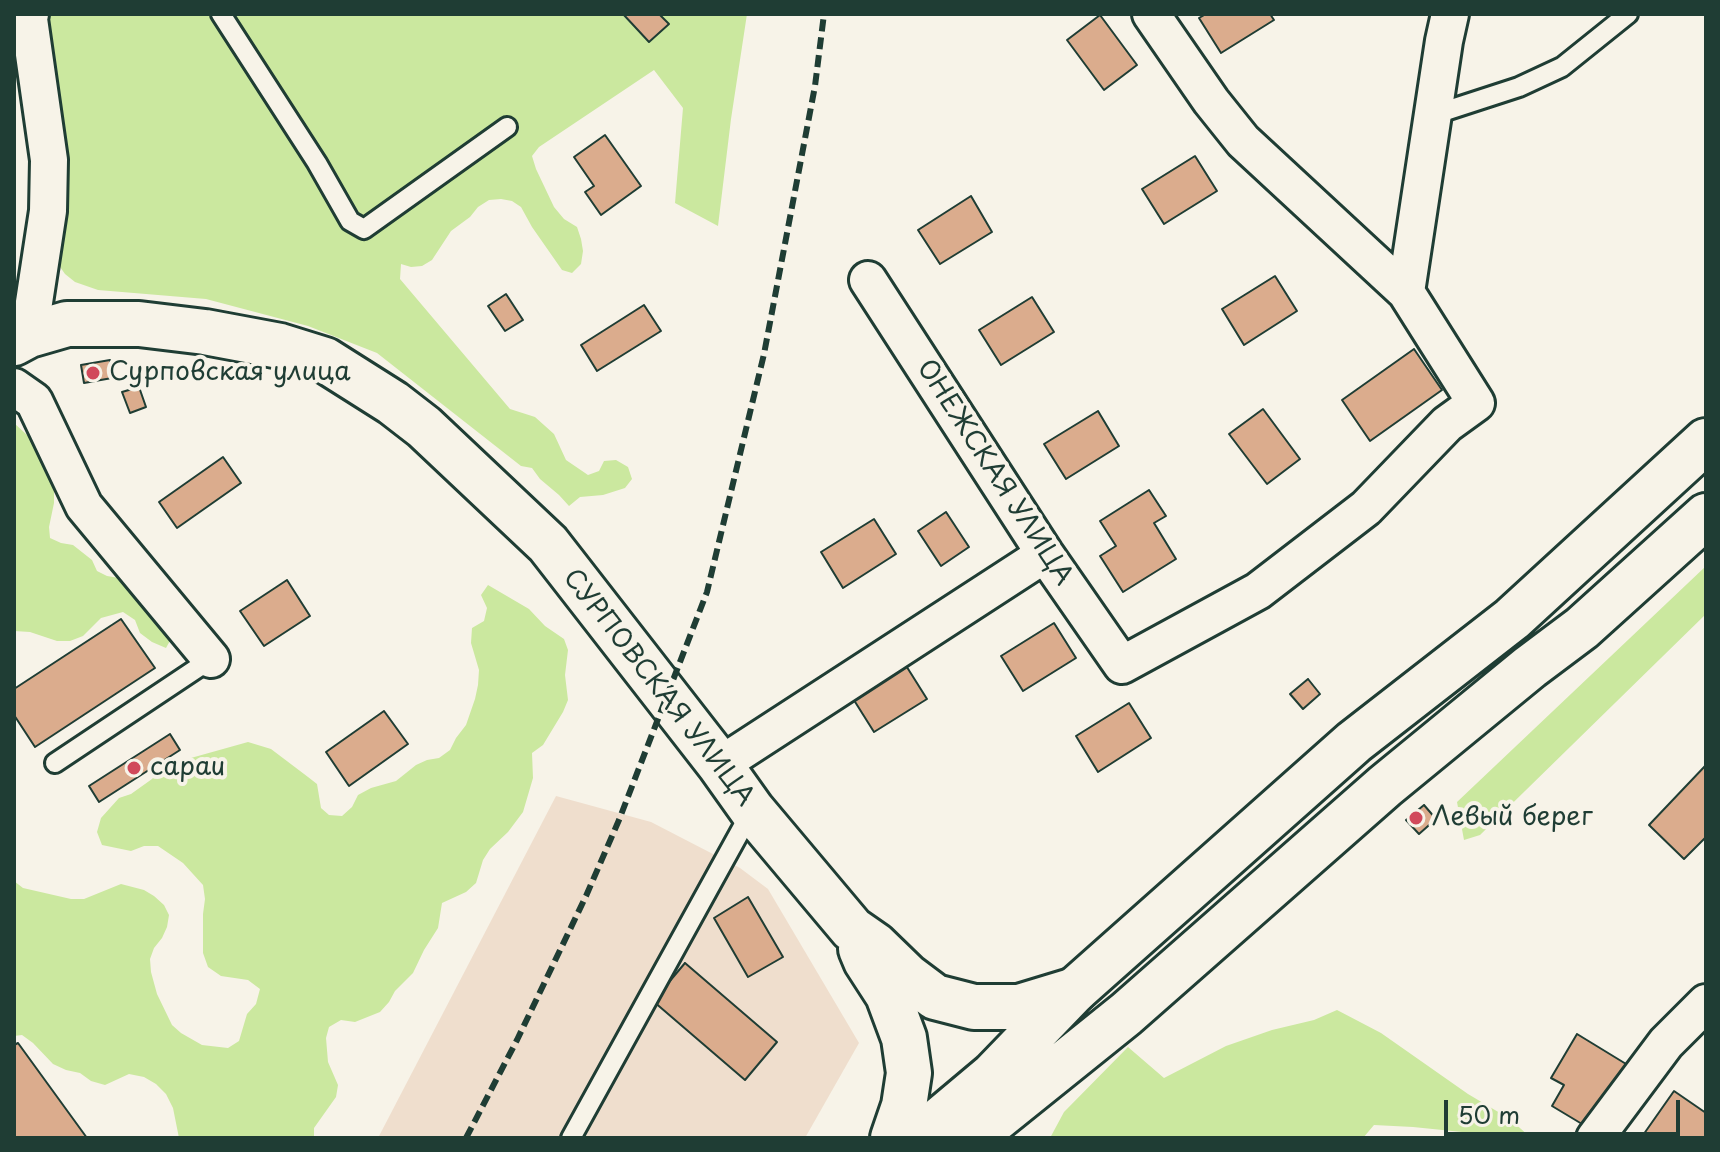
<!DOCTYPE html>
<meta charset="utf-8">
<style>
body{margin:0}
#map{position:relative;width:1720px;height:1152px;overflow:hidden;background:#f7f3e8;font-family:"Playpen Sans",sans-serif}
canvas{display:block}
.frame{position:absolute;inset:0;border:16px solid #1f3d34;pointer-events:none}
.scale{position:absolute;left:1444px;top:1100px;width:236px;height:36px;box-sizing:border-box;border:4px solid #1f3d34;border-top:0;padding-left:10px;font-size:24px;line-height:28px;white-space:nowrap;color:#1f3d34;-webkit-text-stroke:6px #f7f3e8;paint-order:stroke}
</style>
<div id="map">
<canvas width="1720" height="1152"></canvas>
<div class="frame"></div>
<div class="scale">50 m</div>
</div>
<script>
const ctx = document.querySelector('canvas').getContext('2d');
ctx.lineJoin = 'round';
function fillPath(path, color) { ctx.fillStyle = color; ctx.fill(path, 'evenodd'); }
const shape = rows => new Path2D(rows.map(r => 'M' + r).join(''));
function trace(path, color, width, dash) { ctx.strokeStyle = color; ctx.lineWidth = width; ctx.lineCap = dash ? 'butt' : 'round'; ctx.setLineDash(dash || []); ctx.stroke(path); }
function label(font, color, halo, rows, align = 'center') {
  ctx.font = font + ' "Playpen Sans",sans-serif'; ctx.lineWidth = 8; ctx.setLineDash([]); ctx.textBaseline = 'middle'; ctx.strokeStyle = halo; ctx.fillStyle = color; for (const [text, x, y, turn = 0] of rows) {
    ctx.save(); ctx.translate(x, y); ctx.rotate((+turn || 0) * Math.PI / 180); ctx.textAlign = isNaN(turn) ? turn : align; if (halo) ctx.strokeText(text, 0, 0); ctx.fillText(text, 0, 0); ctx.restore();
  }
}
fillPath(shape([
 [556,796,651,822,740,868,768,889,859,1043,805,1138,378,1138]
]), '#efdecd');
fillPath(shape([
 [50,14,747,14,731,119,718,226,675,203,683,108,654,70,539,147,532,156,536,169,554,207,564,219,577,227,581,239,583,251,581,264,572,273,562,270,532,227,521,207,512,201,501,199,489,200,478,207,470,217,451,231,432,260,422,266,411,267,401,264,400,279,510,409,535,417,554,434,566,460,588,475,599,471,604,461,616,460,628,467,632,479,625,488,603,495,580,497,569,506,559,495,540,479,532,468,521,466,377,353,308,326,206,299,98,290,75,282,65,274,58,264,56,237,67,171,41,49],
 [14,423,39,446,48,468,54,490,54,503,49,527,50,538,61,543,73,545,92,560,97,571,107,576,119,578,129,584,172,637,166,648,152,642,140,633,135,620,123,612,101,618,83,636,70,641,57,641,30,632,14,631],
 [1706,566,1706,614,1480,835,1464,840,1457,802],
 [488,585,529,609,545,626,564,639,568,650,565,675,568,700,563,712,543,745,532,753,533,778,523,812,508,832,490,849,483,860,476,883,466,892,442,903,438,928,424,950,413,973,395,991,389,1002,380,1012,355,1022,341,1020,329,1027,326,1038,328,1062,338,1085,336,1097,314,1128,314,1138,179,1138,173,1108,166,1094,156,1084,144,1077,129,1074,105,1085,91,1081,80,1073,66,1070,53,1064,33,1043,22,1035,14,1036,14,881,23,888,71,899,84,899,121,884,144,890,154,896,164,905,169,915,167,927,162,938,154,948,150,959,151,972,157,994,172,1025,181,1033,202,1045,228,1048,239,1041,247,1014,256,1004,260,989,248,980,221,976,208,967,203,953,203,914,205,899,203,885,183,863,158,846,144,846,131,851,102,845,97,832,101,818,119,798,131,794,152,779,161,769,173,763,248,742,271,749,308,777,317,784,321,808,329,815,342,816,352,807,358,795,371,788,396,781,416,765,427,760,439,758,450,750,456,738,466,725,475,699,478,685,479,670,471,643,472,628,484,621,487,608,481,595],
 [1337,1010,1381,1033,1468,1094,1510,1119,1531,1138,1472,1138,1462,1132,1413,1127,1374,1125,1363,1138,1050,1138,1064,1112,1128,1047,1164,1078,1226,1046,1272,1030,1314,1020]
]), '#cbe89f');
const building = shape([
 [623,14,659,14,669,24,649,42,623,14],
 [1206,14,1270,14,1274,20,1221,53,1199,18,1206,14],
 [1100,15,1137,65,1104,90,1067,40,1100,15],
 [605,135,641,186,601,215,585,192,594,186,574,157,605,135],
 [1195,156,1217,191,1164,224,1142,189,1195,156],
 [971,196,992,232,940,264,918,230,971,196],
 [1275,276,1297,311,1244,345,1222,309,1275,276],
 [506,294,523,320,505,331,488,306,506,294],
 [1032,297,1054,332,1001,365,979,330,1032,297],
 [644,305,661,331,597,371,581,345,644,305],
 [1414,349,1442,390,1370,441,1342,400,1414,349],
 [110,360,112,378,84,383,81,365,110,360],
 [139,387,146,407,130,413,122,392,139,387],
 [1263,409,1300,459,1267,484,1229,434,1263,409],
 [1098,411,1119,446,1066,479,1044,444,1098,411],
 [223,457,241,483,177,528,159,502,223,457],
 [1149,490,1166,516,1154,523,1176,559,1123,592,1100,556,1116,546,1100,521,1149,490],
 [946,512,969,547,941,566,918,531,946,512],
 [874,519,896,554,843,588,821,552,874,519],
 [287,580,310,616,264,646,240,611,287,580],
 [121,619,155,668,35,747,14,715,14,689,121,619],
 [1054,623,1076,658,1023,691,1001,656,1054,623],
 [905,664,927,699,874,732,852,697,905,664],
 [1308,679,1320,694,1303,709,1290,694,1308,679],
 [1129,703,1151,738,1098,772,1076,736,1129,703],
 [384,711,408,744,349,786,326,752,384,711],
 [170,734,180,750,99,802,89,786,170,734],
 [1706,765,1706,837,1684,859,1649,825,1706,765],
 [1424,805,1436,819,1419,834,1406,820,1424,805],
 [748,897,783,957,748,977,714,918,748,897],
 [685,963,777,1042,745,1080,653,1001,685,963],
 [1577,1034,1631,1067,1592,1130,1552,1106,1564,1085,1551,1078,1577,1034],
 [18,1043,87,1138,16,1138,14,1135,14,1045,18,1043],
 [1674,1091,1706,1113,1706,1138,1641,1138,1674,1091]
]);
fillPath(building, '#dbac8d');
trace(building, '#1f3d34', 2);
const lane = shape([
 [221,14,317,163,350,221,364,229,507,127],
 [1433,115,1519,87,1562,67,1628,14],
 [55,763,211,659],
 [571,1138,752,810]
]);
const street = shape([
 [868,280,1045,554,1122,665,1258,591,1366,508,1447,424,1476,403,1406,292,1243,141,1211,101,1151,14],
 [1406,292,1444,41,1450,14],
 [29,335,48,211,49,160,29,19,30,14],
 [14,387,34,401,84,506,211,659],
 [720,765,1045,554],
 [1595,1138,1666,1043,1706,1003]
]);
const secondary = shape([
 [14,343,29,335,67,324,139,324,205,332,280,346,325,360,393,403,424,427,548,544,720,765,752,810,852,929,875,945,907,976,935,997,974,1007,1019,1007,1075,990],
 [861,949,866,961,888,995,904,1038,909,1073,904,1106,893,1138]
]);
const primary = shape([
 [918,1138,993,1075,1075,990,1354,742,1512,619,1706,441],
 [972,1138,1126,1014,1385,786,1530,667,1582,628,1706,516]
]);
trace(lane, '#1f3d34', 24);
trace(street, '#1f3d34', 42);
trace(secondary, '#1f3d34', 50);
trace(primary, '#1f3d34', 50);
trace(lane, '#f7f3e8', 18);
trace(street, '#f7f3e8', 36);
trace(secondary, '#f7f3e8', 44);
trace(primary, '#f7f3e8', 44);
trace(shape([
 [466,1138,517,1040,586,896,619,820,707,592,764,354,815,86,824,14]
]), '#1f3d34', 6, [12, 6]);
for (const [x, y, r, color] of [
 [93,373,8,"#d1495b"],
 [134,768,8,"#d1495b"],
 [1416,818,8,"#d1495b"]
]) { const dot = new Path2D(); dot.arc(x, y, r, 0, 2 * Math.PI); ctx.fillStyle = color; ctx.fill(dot); trace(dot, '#f7f3e8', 3); }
label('26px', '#1f3d34', '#f7f3e8', [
 ["Сурповская улица",109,373],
 ["сараи",150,768],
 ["Левый берег",1432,818]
], 'left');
label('26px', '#1f3d34', '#f7f3e8', [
 ["ОНЕЖСКАЯ УЛИЦА",994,473,57],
 ["СУРПОВСКАЯ УЛИЦА",658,688,52]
]);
</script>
